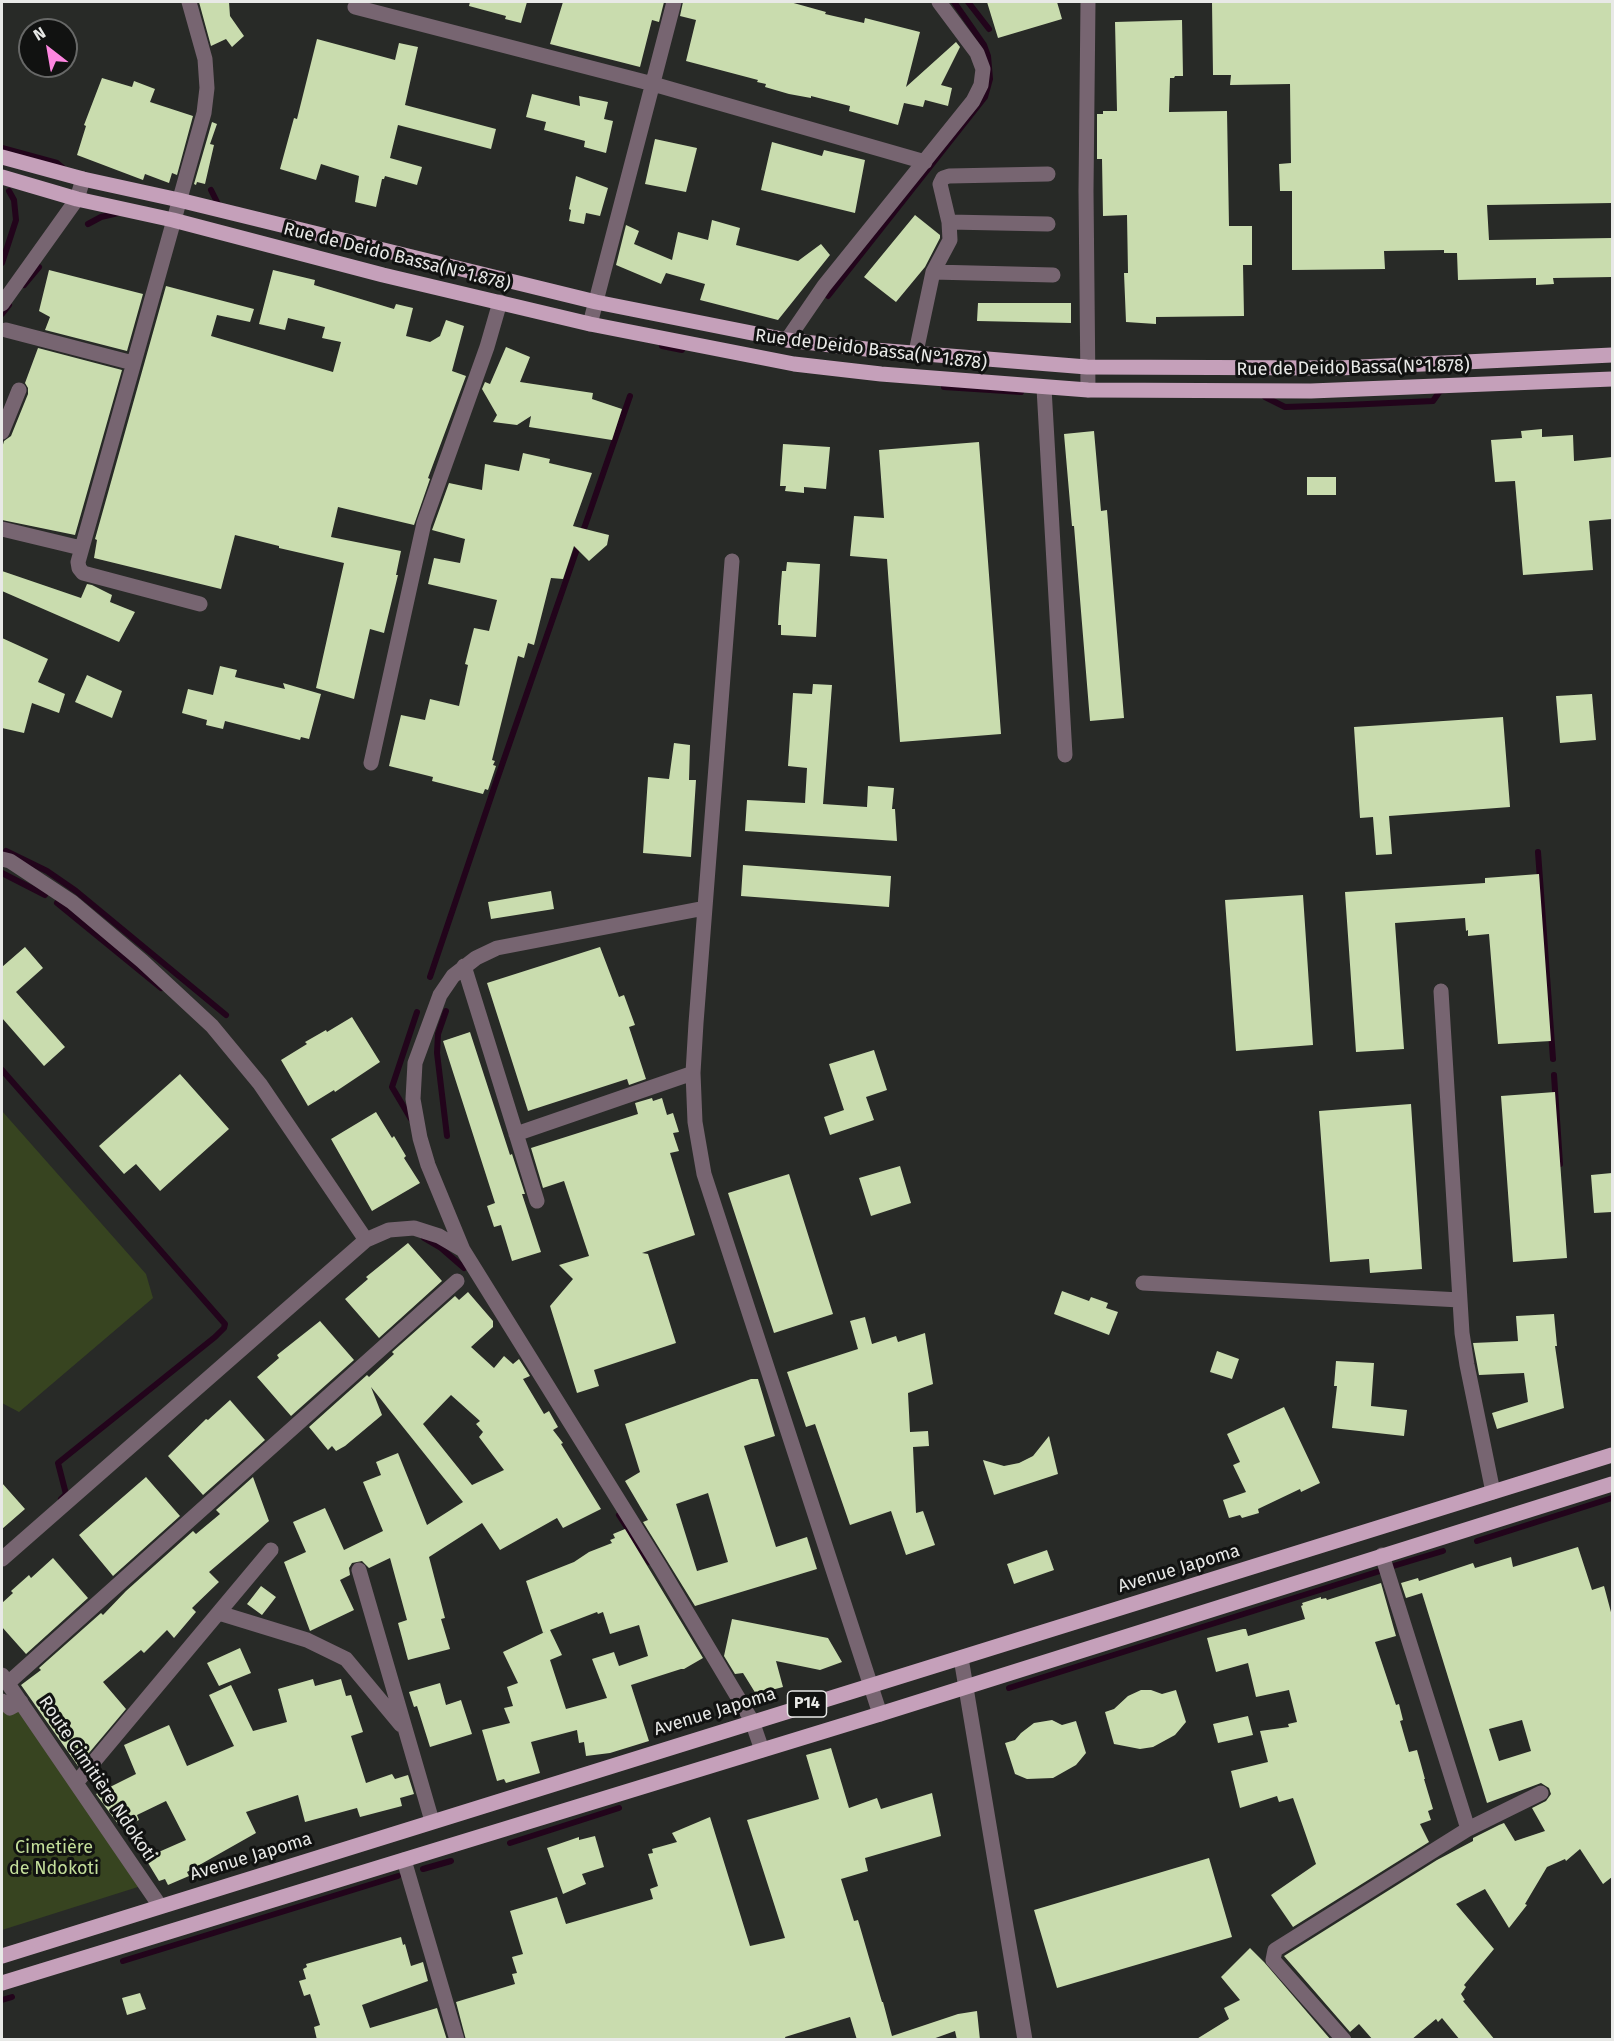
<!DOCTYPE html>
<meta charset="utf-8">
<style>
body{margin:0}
#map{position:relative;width:1614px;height:2041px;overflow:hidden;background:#282a27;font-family:"Fira Sans",sans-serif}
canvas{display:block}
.frame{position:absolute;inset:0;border:3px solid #e8e9e7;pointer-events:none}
.north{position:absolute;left:18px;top:18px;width:60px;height:60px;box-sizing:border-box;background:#111211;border:2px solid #676867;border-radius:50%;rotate:329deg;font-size:16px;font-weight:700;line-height:24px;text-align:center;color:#e8e9e7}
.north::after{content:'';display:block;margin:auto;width:21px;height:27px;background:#fe86e0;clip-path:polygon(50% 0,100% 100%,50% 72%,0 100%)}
</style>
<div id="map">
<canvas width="1614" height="2041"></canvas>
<div class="frame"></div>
<div class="north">N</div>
</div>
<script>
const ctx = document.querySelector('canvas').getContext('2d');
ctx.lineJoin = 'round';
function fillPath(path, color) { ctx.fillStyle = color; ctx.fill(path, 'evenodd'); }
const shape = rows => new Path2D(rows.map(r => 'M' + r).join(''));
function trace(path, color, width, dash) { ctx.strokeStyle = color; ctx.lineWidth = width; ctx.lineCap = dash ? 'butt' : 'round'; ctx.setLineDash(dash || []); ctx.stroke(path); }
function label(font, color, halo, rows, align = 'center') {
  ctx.font = font + ' "Fira Sans",sans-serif'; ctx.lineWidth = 6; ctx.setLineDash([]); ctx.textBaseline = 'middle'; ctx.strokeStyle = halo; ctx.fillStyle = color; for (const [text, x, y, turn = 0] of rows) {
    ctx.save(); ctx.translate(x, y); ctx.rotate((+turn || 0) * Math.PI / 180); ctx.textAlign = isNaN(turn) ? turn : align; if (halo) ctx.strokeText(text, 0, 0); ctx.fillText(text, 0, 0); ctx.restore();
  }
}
fillPath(shape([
 [2,1111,146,1274,153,1298,19,1412,2,1403],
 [2,1698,14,1701,141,1886,2,1930]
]), '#374420');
trace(shape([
 [968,2,989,29],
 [2,148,57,163,63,168],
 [211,190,219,206],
 [88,224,101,217,118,213],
 [2,263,16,220,14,200,9,191],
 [24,285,39,267],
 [828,296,985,97,990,79,988,56,984,45,954,2],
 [2,314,9,305],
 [662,346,682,350],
 [944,387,1021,392],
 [1265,397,1285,407,1346,405,1433,401,1440,391,1444,390],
 [6,851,47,871,76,891,226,1015],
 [1538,852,1553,1059],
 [2,873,45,895],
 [57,903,161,988],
 [430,977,494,788,630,396],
 [446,1011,438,1034,437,1053,447,1136],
 [2,1070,225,1324,224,1328,215,1337,58,1463,66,1494,61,1499],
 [1554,1075,1560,1164],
 [411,1119,392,1087,417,1012],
 [424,1238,441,1248,464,1268],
 [619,1515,649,1562],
 [1477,1541,1612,1498],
 [1390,1567,1443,1551],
 [1009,1688,1380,1571],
 [510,1843,619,1808],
 [423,1869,451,1861],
 [123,1961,398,1876],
 [2,2000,12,1997]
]), '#22041b', 6);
fillPath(shape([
 [199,2,229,2,230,16,244,36,232,47,226,39,211,46],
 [470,2,527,2,521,23,505,19,506,16,469,6],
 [563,2,664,2,659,22,652,20,640,67,550,44],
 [683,2,790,2,826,12,825,14,864,23,865,18,920,32,906,87,956,42,960,47,941,85,952,88,948,106,925,100,923,107,904,103,898,125,849,111,850,106,811,96,811,98,789,94,765,87,766,84,757,82,758,80,686,61,696,20,680,16],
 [987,2,1057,2,1062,19,998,38],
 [1212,2,1612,2,1612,203,1487,205,1489,240,1612,238,1612,277,1553,278,1554,284,1536,285,1536,278,1458,280,1457,253,1444,253,1444,250,1384,251,1385,269,1292,270,1292,191,1280,191,1279,164,1291,163,1290,84,1230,85,1231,75,1213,75],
 [1182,20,1183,76,1175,76,1174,78,1170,78,1169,112,1227,111,1229,226,1252,226,1252,265,1243,265,1244,316,1156,317,1156,324,1126,322,1124,273,1128,273,1127,215,1103,216,1102,159,1097,159,1097,114,1103,114,1103,111,1117,111,1115,22],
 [317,39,395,60,399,43,418,47,405,105,496,129,491,149,398,125,390,158,422,167,417,185,385,176,384,179,382,179,376,207,355,202,359,176,321,164,316,180,280,169,294,118,297,119],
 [102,78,132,87,134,81,155,89,150,102,193,116,177,175,172,173,169,183,145,174,143,180,77,155,86,126,84,125],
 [532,94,580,106,579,96,608,102,604,119,613,121,606,153,584,147,585,141,544,130,546,122,526,117],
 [212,122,217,124,210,144,214,145,205,184,197,182,196,185,194,184],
 [655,139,697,148,686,192,645,184],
 [772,142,822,156,824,150,865,160,855,213,761,190],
 [576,176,608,188,600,216,586,213,584,224,569,221,571,210,569,209],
 [915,215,940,235,940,238,925,267,896,302,864,277],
 [712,220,740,228,736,245,798,261,821,244,830,255,778,320,700,300,705,284,666,273,661,284,616,265,626,225,639,231,634,244,672,260,678,232,708,240],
 [49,270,143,294,127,351,45,330,50,317,39,311],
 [273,270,315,280,314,285,394,309,396,304,413,308,406,336,430,342,440,336,446,320,464,326,452,371,466,376,428,478,430,479,414,525,338,507,331,537,401,551,396,575,398,575,384,633,370,629,354,699,316,688,344,563,279,548,279,546,235,535,221,589,94,558,97,540,95,539,166,286,254,309,250,322,217,315,211,336,333,372,341,342,322,338,325,327,288,318,285,330,259,324],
 [978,303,1071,303,1071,323,977,321],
 [506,347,530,357,520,382,593,393,592,399,622,409,612,440,529,427,531,416,517,425,493,422,497,415,482,389,485,382,490,384],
 [38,348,122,370,75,535,2,520,2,448,4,441,11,436,28,394,28,388,25,383],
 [1542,429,1542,437,1573,435,1574,461,1612,457,1612,519,1589,521,1593,570,1523,575,1515,481,1495,482,1491,440,1522,438,1521,431],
 [1094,431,1101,511,1107,510,1124,718,1090,721,1074,526,1072,526,1064,434],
 [979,442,1001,734,900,742,887,559,850,556,854,516,884,518,879,450],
 [783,444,830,447,826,489,804,487,804,493,785,491,786,486,780,486],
 [523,453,550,459,549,463,592,473,573,526,609,535,607,545,589,561,574,546,563,579,551,578,534,645,528,643,524,658,518,656,492,760,495,761,493,765,496,766,488,790,485,789,483,794,432,781,433,777,389,766,401,715,425,720,430,699,459,706,468,665,465,664,474,628,489,631,497,600,428,584,434,558,460,563,465,539,432,530,449,483,482,490,485,464,519,471],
 [1307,477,1336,477,1336,495,1307,495],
 [787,562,820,564,816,637,781,635,781,625,778,625,779,608,782,571,786,571],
 [2,571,81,598,87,584,92,585,112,595,110,602,135,612,119,642,2,591],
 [2,638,48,659,38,682,65,694,59,713,32,703,24,733,2,728],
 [220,666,237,670,235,677,285,689,283,683,321,694,309,739,301,737,300,740,225,721,223,729,206,725,207,720,182,713,188,689,213,695],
 [87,675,122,691,112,718,75,702],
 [813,684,832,685,823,804,867,807,868,786,894,788,892,809,895,809,897,841,745,831,747,800,805,803,807,768,788,766,793,693,812,694],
 [1592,694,1596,740,1560,743,1556,696],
 [1503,717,1510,807,1389,816,1392,854,1376,855,1373,817,1360,818,1354,727],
 [674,743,690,745,689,780,696,780,691,857,643,853,648,777,669,779],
 [743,865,891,876,889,907,741,896],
 [1539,874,1551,1041,1498,1044,1489,934,1468,936,1468,930,1466,931,1465,918,1395,923,1404,1049,1356,1052,1345,892,1485,883,1485,878],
 [551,891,554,909,491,919,488,902],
 [1303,895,1313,1045,1236,1051,1225,900],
 [25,947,43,968,16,992,65,1047,44,1066,2,1018,2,967],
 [600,947,619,997,624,995,635,1025,629,1027,646,1079,629,1085,627,1079,528,1111,487,983],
 [352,1017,380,1062,335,1092,334,1090,308,1106,281,1060,307,1044,305,1042,326,1030,327,1032],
 [470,1032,510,1155,512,1154,525,1194,522,1194,541,1252,512,1261,501,1225,494,1227,487,1206,495,1203,443,1041],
 [874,1050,887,1090,866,1097,874,1120,830,1135,824,1117,844,1110,829,1064],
 [180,1074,229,1129,160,1191,136,1164,124,1174,99,1146],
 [1555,1092,1567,1258,1513,1262,1501,1096],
 [652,1098,653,1101,662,1098,667,1115,673,1113,679,1132,673,1133,679,1151,670,1153,695,1235,642,1253,648,1254,676,1343,594,1370,599,1386,577,1393,550,1306,573,1279,559,1265,589,1256,564,1181,543,1188,531,1148,638,1114,635,1103],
 [1411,1104,1422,1269,1370,1273,1369,1259,1330,1262,1319,1111],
 [376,1112,392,1138,394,1136,406,1156,404,1158,420,1183,372,1211,331,1139],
 [900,1166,911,1203,871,1216,859,1178],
 [1612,1173,1612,1212,1594,1213,1591,1175],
 [789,1174,833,1314,774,1333,728,1193],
 [408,1243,442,1281,379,1338,345,1299,368,1279,366,1277],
 [1062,1291,1089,1301,1091,1297,1108,1303,1106,1308,1118,1312,1109,1335,1054,1314],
 [468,1292,493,1321,493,1327,471,1347,494,1368,504,1356,513,1364,519,1359,530,1376,523,1379,544,1414,549,1411,558,1427,553,1430,563,1443,561,1444,601,1509,563,1528,557,1518,500,1550,482,1523,429,1557,445,1618,441,1619,450,1649,408,1660,398,1623,407,1620,390,1558,369,1568,362,1561,352,1563,349,1568,350,1575,340,1580,354,1610,310,1631,284,1562,306,1552,293,1522,325,1508,344,1550,383,1531,363,1482,381,1475,376,1462,398,1453,427,1525,463,1502,371,1387,382,1415,345,1446,336,1451,332,1446,328,1450,309,1427,367,1375,369,1377,394,1354,392,1352,455,1296,459,1300],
 [451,1395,480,1421,476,1424,483,1432,479,1437,504,1470,472,1485,423,1424],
 [1554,1314,1557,1346,1555,1346,1564,1408,1497,1429,1492,1413,1528,1402,1524,1373,1479,1375,1473,1343,1518,1341,1516,1316],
 [865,1317,872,1344,896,1336,898,1342,925,1333,933,1384,908,1393,910,1432,928,1431,929,1446,913,1447,916,1513,923,1511,935,1545,906,1555,891,1511,850,1525,815,1424,806,1427,787,1372,858,1349,850,1321],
 [320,1321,354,1360,291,1416,257,1377,279,1358,277,1355],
 [1217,1351,1239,1359,1232,1379,1210,1372],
 [1336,1361,1374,1363,1371,1406,1407,1410,1404,1436,1332,1428,1337,1386,1334,1386],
 [751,1379,758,1379,775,1436,744,1446,776,1547,807,1537,817,1569,695,1606,643,1522,648,1520,625,1481,640,1472,625,1424],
 [708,1493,728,1562,697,1571,676,1504],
 [230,1400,265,1440,203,1495,168,1456,206,1419,208,1420],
 [1284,1407,1320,1483,1301,1492,1300,1489,1258,1509,1259,1513,1242,1518,1240,1515,1229,1518,1223,1500,1246,1492,1233,1465,1240,1462,1227,1434],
 [1049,1436,1058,1474,994,1495,983,1460,1004,1466,1019,1463,1033,1456],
 [146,1477,180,1516,113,1576,79,1535],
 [253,1477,269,1521,209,1572,219,1582,192,1608,196,1612,174,1638,167,1630,144,1653,141,1650,103,1682,126,1709,78,1766,21,1685,41,1670,39,1668,101,1613,103,1615,126,1591,193,1531,196,1534,220,1514,216,1510],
 [2,1483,25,1509,2,1529],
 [625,1529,703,1658,684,1669,681,1669,631,1685,649,1741,610,1753,586,1756,584,1742,579,1743,577,1730,531,1742,540,1773,506,1783,504,1779,497,1781,482,1730,510,1723,504,1708,513,1706,507,1687,518,1683,503,1652,547,1631,543,1633,526,1581,574,1562,589,1552,612,1543,610,1540,615,1538,613,1534],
 [597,1612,598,1614,603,1612,610,1634,639,1625,648,1656,619,1666,614,1652,592,1659,607,1698,566,1709,550,1660,562,1655,550,1630],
 [1578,1547,1592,1590,1604,1586,1612,1616,1612,1877,1603,1884,1580,1849,1566,1861,1565,1859,1547,1867,1525,1904,1527,1905,1509,1928,1485,1889,1456,1904,1494,1949,1464,1985,1466,1987,1461,1994,1465,2000,1463,2001,1495,2040,1460,2040,1442,2018,1438,2022,1436,2019,1411,2040,1373,2040,1359,2024,1350,2032,1284,1956,1437,1860,1473,1841,1473,1838,1499,1825,1504,1823,1515,1841,1545,1831,1532,1808,1546,1801,1551,1794,1549,1788,1541,1783,1487,1803,1422,1593,1406,1598,1401,1583,1418,1578,1419,1581,1473,1563,1475,1568,1511,1557,1513,1567],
 [1522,1720,1531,1751,1499,1761,1489,1729],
 [1047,1550,1054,1570,1014,1584,1007,1564],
 [53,1558,88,1598,26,1654,2,1627,2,1603,13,1593,11,1591,29,1575,31,1578],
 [1381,1583,1396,1636,1375,1642,1396,1705,1399,1704,1403,1720,1400,1721,1409,1752,1417,1750,1425,1779,1424,1779,1433,1809,1428,1811,1431,1820,1420,1824,1429,1842,1293,1927,1271,1895,1316,1864,1293,1798,1279,1802,1277,1796,1240,1808,1231,1771,1268,1762,1260,1731,1289,1727,1288,1724,1297,1722,1289,1690,1256,1697,1248,1663,1216,1672,1207,1638,1243,1629,1246,1629,1248,1636,1305,1619,1301,1606,1303,1605,1302,1603,1321,1597,1321,1599,1326,1598,1327,1600],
 [261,1586,276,1597,262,1615,247,1604],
 [732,1619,828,1638,842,1662,820,1670,776,1661,783,1687,756,1694,743,1673,735,1674,724,1656],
 [240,1648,251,1673,219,1686,207,1663],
 [313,1679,315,1686,341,1679,346,1696,351,1695,363,1732,351,1736,366,1783,392,1774,395,1779,408,1775,414,1794,400,1798,402,1806,360,1817,357,1808,305,1822,298,1795,246,1812,256,1833,187,1872,189,1876,168,1885,165,1879,159,1881,145,1858,186,1840,166,1801,137,1815,139,1820,121,1828,96,1794,136,1774,124,1745,169,1725,187,1766,234,1746,209,1695,231,1685,253,1731,287,1722,278,1689],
 [440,1683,446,1705,461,1700,472,1734,430,1747,417,1706,414,1707,409,1692],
 [1141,1690,1151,1690,1162,1694,1176,1690,1186,1722,1175,1735,1153,1747,1140,1749,1114,1744,1105,1712,1114,1709,1128,1696],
 [1248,1716,1253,1735,1218,1743,1213,1724],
 [1052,1720,1062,1725,1076,1721,1086,1753,1076,1765,1053,1778,1027,1779,1015,1774,1005,1743,1015,1740,1021,1733,1034,1723],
 [831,1748,849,1808,877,1798,881,1809,932,1793,941,1836,865,1858,868,1871,841,1879,854,1921,858,1920,882,2002,883,2002,892,2036,958,2014,977,2011,980,2040,957,2040,955,2031,930,2040,857,2040,850,2017,785,2037,786,2040,466,2040,456,2002,515,1984,512,1974,517,1973,512,1957,523,1954,510,1911,557,1897,566,1924,653,1899,650,1889,658,1886,648,1854,653,1853,652,1849,677,1842,672,1833,710,1817,750,1946,785,1938,747,1820,819,1799,806,1755],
 [595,1836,604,1867,582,1874,586,1884,563,1894,547,1848,579,1837,579,1840],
 [1209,1858,1232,1937,1057,1988,1034,1910],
 [401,1937,403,1945,405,1944,411,1966,423,1962,428,1981,362,2005,370,2028,437,2008,447,2040,317,2040,314,2027,320,2025,310,1994,304,1996,299,1981,306,1979,303,1969,307,1967,306,1964],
 [1250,1948,1264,1962,1331,2040,1195,2040,1229,2019,1224,2008,1240,2000,1221,1977],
 [140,1993,146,2009,127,2015,122,1998]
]), '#c9dcae');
trace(shape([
 [189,2,205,59,207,88,204,113,78,562,79,568,83,573,200,604],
 [355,7,653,84,925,162],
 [949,222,1048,224],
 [933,272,1053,275],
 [2,304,77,199,83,179],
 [590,324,674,2],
 [6,330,133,363],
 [787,340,824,286,973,101,981,85,983,69,977,53,939,2],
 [916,352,933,272,950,240,949,222,940,184,943,178,949,176,1048,174],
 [1044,388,1065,755],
 [1088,390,1086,191,1088,2],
 [2,432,19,390],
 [2,529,81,548],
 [732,561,696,1023,693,1073,695,1122,704,1174,880,1714],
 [371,763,424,523,487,347,500,302],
 [2,859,10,861,72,902,142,961,212,1026,260,1084,366,1240],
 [464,966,537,1201],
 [1441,991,1462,1333,1467,1365,1493,1492],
 [516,1134,693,1073],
 [463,1250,428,1165,420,1138,413,1099,415,1063,440,995,453,976,476,958,497,948,705,908],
 [1143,1283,1460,1300],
 [1382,1555,1468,1829],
 [2,1559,366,1240,389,1230,414,1228,439,1236,463,1250,660,1567,752,1721,762,1750],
 [359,1570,432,1821],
 [219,1613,307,1640,346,1659,401,1725],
 [961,1658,1025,2040],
 [2,1675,160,1906],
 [8,1683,457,1281],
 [2,1701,10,1708,21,1702],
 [76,1783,271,1550],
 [404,1860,457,2040],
 [1344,2040,1273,1960,1275,1950,1468,1829,1541,1793]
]), '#776571', 15);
trace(shape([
 [2,157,83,179,179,200,596,302,787,340,875,350,1087,367,1339,368,1612,355],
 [2,177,77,199,173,220,383,275,590,324,794,364,881,374,1088,390,1311,391,1612,379],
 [2,1956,1612,1455],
 [2,1983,880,1714,1612,1484]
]), '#c5a0ba', 15);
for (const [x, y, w] of [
 [807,1704,39]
]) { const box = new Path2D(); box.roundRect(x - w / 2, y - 13, w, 26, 4.5); ctx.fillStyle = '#111211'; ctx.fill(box); trace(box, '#e8e9e7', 1.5); }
label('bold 16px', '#e8e9e7', null, [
 ["P14",807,1704]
]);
label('18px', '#e8e9e7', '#111211', [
 ["Rue de Deido Bassa(N°1.878)",397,257,14],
 ["Rue de Deido Bassa(N°1.878)",871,350,7],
 ["Rue de Deido Bassa(N°1.878)",1353,368,-1],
 ["Avenue Japoma",1179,1569,-17],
 ["Avenue Japoma",715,1712,-17],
 ["Route Cimitière Ndokoti",97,1779,56],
 ["Avenue Japoma",251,1857,-17]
]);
label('18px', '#c3de9a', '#111211', [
 ["Cimetière",54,1848],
 ["de Ndokoti",54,1869]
]);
</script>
